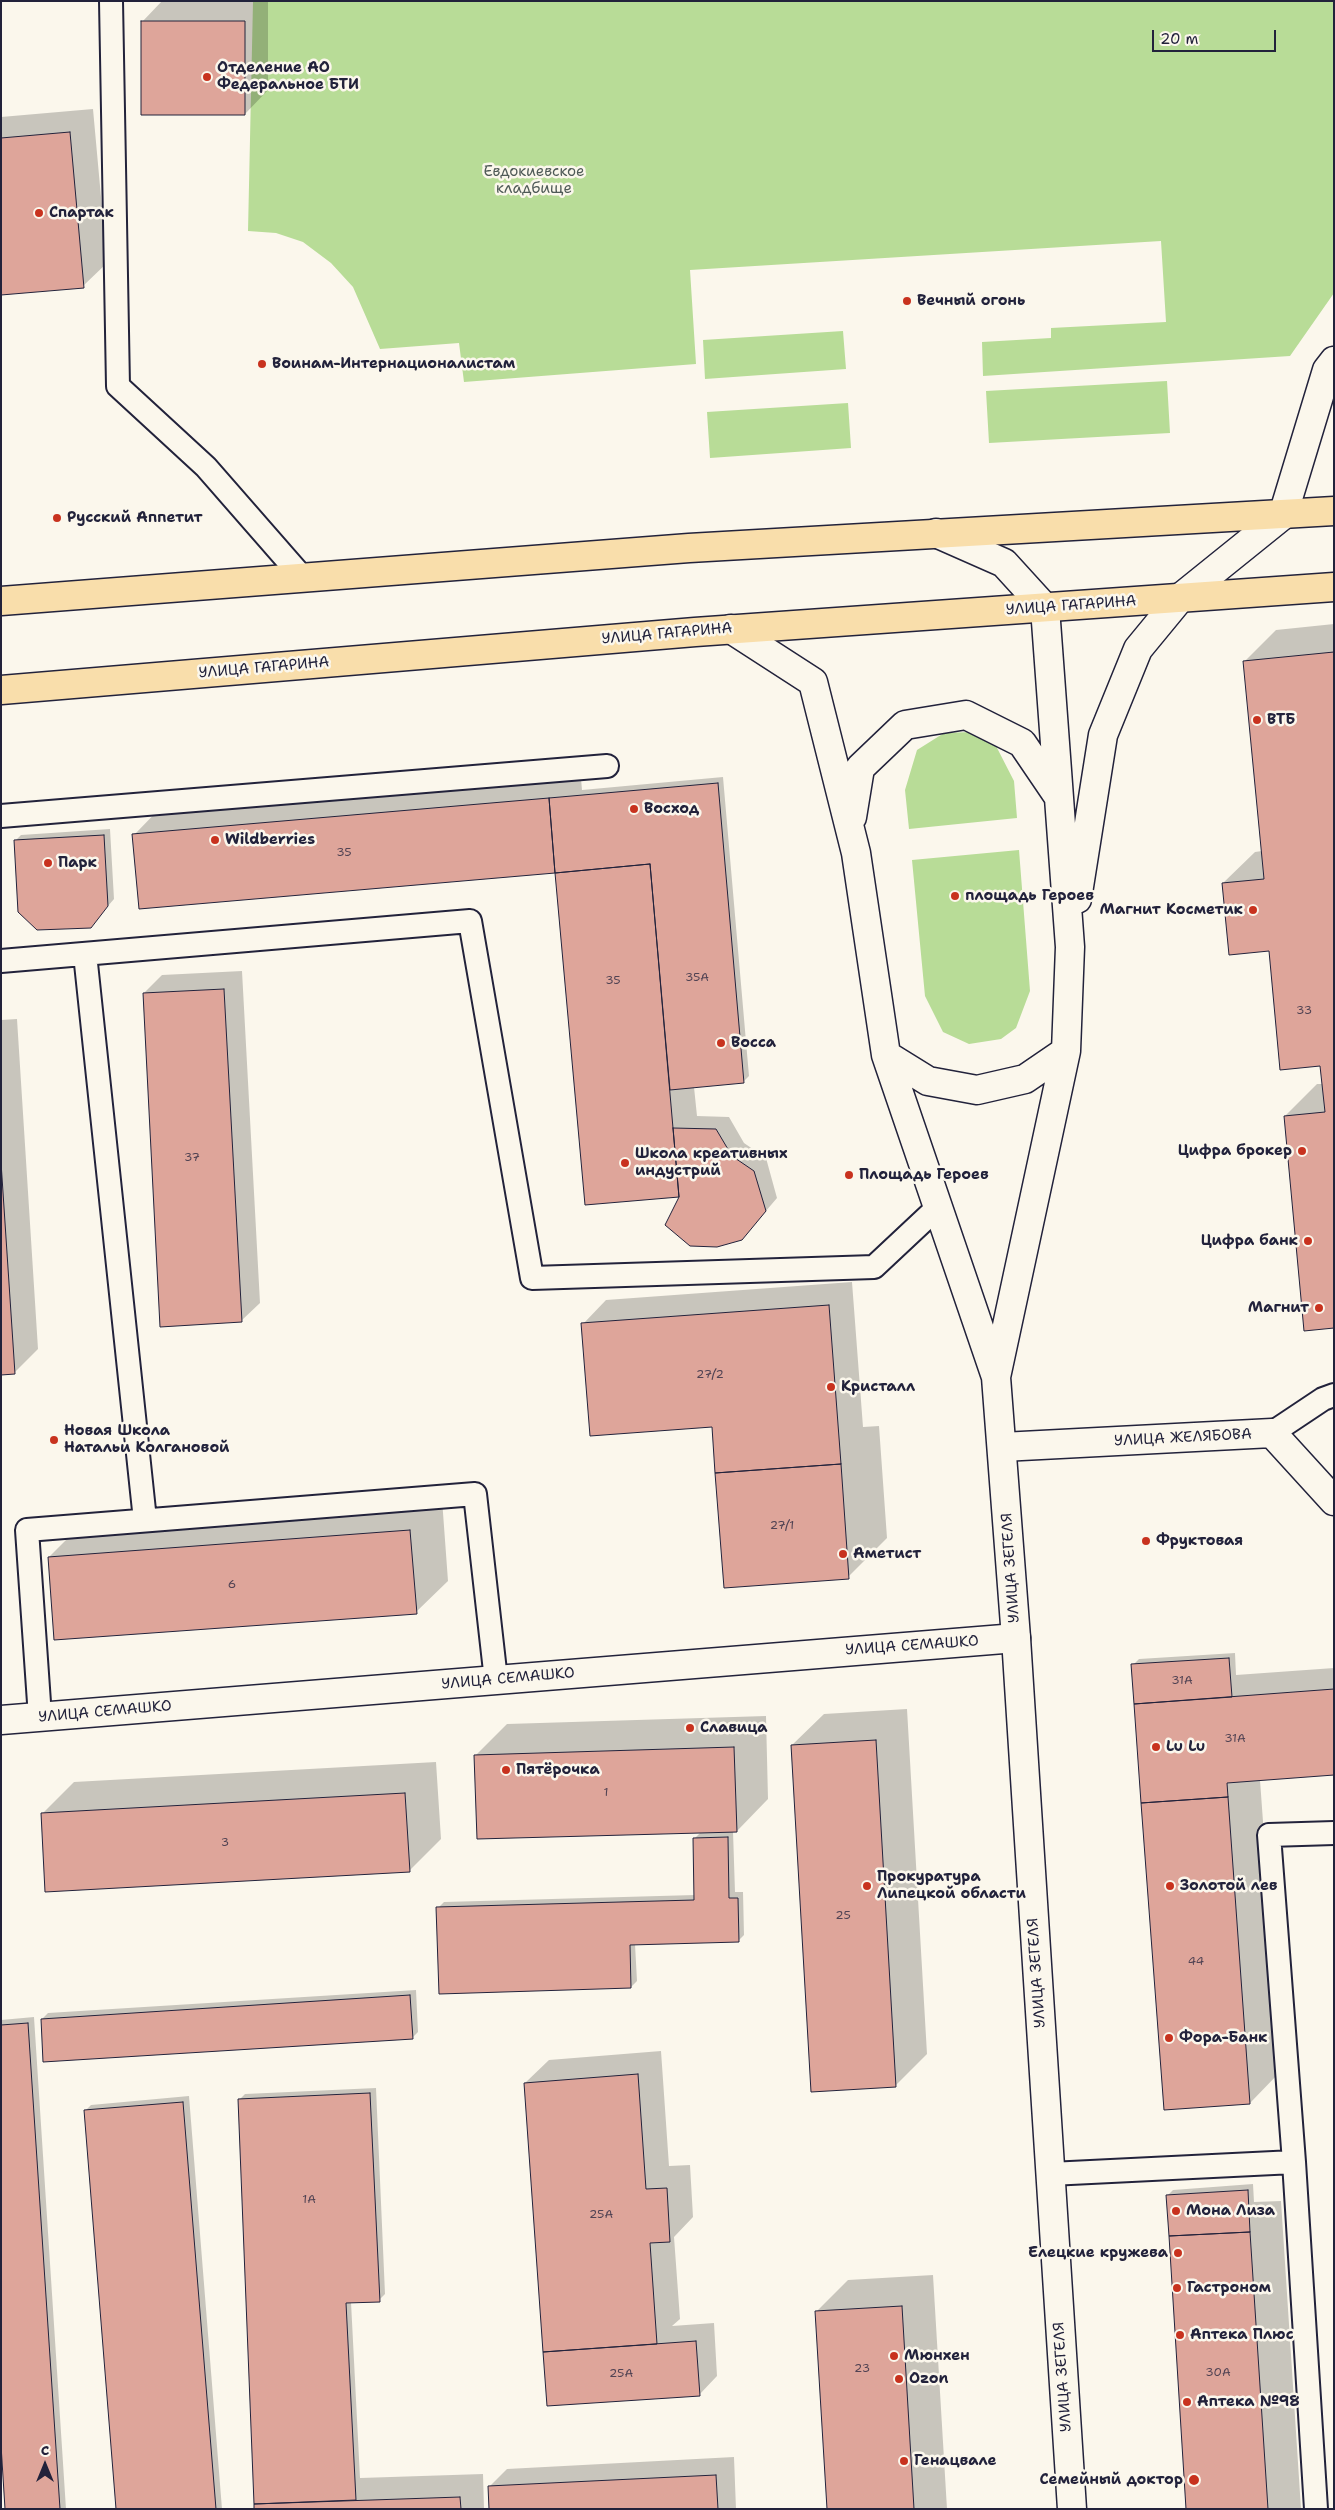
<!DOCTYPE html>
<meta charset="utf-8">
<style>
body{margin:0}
#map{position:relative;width:1335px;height:2510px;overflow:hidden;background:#fbf7ec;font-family:"Shantell Sans",sans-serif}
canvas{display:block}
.frame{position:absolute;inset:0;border:2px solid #22223b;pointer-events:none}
.north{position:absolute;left:20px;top:2440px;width:50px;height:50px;-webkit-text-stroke:4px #fbf7ec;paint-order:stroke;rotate:0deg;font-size:14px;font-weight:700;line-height:20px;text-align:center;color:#22223b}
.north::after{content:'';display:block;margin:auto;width:18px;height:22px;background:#22223b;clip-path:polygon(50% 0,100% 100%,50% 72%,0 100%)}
.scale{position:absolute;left:1152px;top:30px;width:124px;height:22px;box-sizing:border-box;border:2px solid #22223b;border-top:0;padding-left:6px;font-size:15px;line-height:18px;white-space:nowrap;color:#22223b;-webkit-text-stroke:4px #fbf7ec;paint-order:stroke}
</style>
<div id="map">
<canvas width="1335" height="2510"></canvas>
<div class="frame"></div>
<div class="north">С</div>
<div class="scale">20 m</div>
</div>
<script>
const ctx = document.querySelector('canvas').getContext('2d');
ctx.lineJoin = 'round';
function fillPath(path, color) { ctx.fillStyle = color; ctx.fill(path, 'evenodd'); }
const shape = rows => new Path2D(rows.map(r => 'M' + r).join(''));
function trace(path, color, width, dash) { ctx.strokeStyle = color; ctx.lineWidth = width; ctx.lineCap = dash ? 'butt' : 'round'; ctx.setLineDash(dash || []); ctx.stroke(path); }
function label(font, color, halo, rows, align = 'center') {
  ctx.font = font + ' "Shantell Sans",sans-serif'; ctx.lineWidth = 5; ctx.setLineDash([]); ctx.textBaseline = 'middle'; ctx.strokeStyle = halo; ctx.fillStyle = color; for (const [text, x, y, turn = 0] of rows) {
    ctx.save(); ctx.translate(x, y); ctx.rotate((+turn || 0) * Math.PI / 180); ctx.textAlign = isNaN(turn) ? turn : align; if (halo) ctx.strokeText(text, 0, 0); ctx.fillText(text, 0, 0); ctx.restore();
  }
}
fillPath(shape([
 [253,1,1334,1,1334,293,1290,356,983,376,982,342,1051,338,1051,328,1166,322,1161,241,690,270,696,364,464,382,459,343,380,349,353,287,331,263,303,242,276,233,248,231],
 [843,331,846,369,705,379,703,340],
 [1167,381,1170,433,989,443,986,391],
 [848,403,851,448,710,458,707,412],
 [971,732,995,744,1014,781,1017,818,909,829,905,790,917,750,944,733],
 [1019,850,1030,991,1016,1028,1001,1039,969,1044,943,1032,925,996,912,860]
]), '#b8dc97');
fillPath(shape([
 [162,1,268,1,268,90,245,114,142,22],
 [93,109,107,263,83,286,1,294,1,117],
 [1334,624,1334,1327,1285,1116,1317,1084,1323,1084,1322,1065,1270,950,1223,883,1255,852,1262,851,1244,662,1276,630],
 [580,767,582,790,723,777,749,1076,743,1082,694,1087,697,1116,729,1117,744,1143,766,1158,777,1198,742,1239,681,1195,586,1204,557,871,134,835,165,803],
 [110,829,114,899,96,920,15,841,21,835],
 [242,971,260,1303,241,1321,144,993,162,975],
 [17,1019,38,1349,14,1373,1,1373,1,1020],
 [852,1282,863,1427,879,1426,887,1538,848,1577,713,1425,583,1324,606,1300],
 [442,1499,448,1581,416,1612,49,1557,81,1525],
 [1235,1653,1236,1675,1334,1668,1334,1774,1260,1780,1281,2071,1250,2103,1133,1665,1139,1659],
 [907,1709,927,2054,895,2086,792,1745,824,1714],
 [766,1716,768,1799,737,1831,733,1831,735,1892,743,1892,744,1935,738,1941,635,1944,637,1981,631,1987,438,1908,444,1902,695,1895,694,1839,701,1832,475,1756,507,1724],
 [436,1762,441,1839,409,1871,42,1814,74,1782],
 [416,1990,418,2032,412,2038,42,2019,48,2013],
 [34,2017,66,2509,7,2509,1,2426,1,2020],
 [661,2051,669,2166,690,2165,693,2217,674,2237,680,2319,672,2326,714,2323,717,2376,699,2395,548,2405,525,2083,549,2060],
 [376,2088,385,2294,379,2300,351,2302,360,2478,483,2474,484,2509,256,2509,239,2100,245,2094],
 [189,2096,222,2509,118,2509,85,2111,91,2105],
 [1253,2184,1254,2202,1281,2201,1301,2509,1187,2509,1167,2196,1173,2190],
 [933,2275,947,2509,829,2509,816,2312,848,2280],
 [734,2457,736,2509,490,2509,489,2487,507,2469]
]), '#0003');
const building = shape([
 [141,21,245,21,245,115,141,115,141,21],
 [70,132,84,288,1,295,1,138,70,132],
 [1334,652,1334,1328,1304,1331,1284,1116,1325,1112,1320,1066,1280,1070,1269,951,1229,955,1222,883,1264,879,1243,661,1334,652],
 [718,783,744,1083,670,1090,650,864,555,873,549,798,718,783],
 [549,798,555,873,139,909,132,834,549,798],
 [104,835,108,906,91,928,37,930,18,912,14,840,104,835],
 [650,864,679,1197,585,1205,555,873,650,864],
 [224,989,242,1322,160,1327,143,993,224,989],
 [673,1128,716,1129,732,1156,754,1171,766,1211,742,1240,717,1247,690,1246,665,1225,679,1197,673,1128],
 [1,1162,15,1374,1,1375,1,1162],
 [829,1305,841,1464,715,1473,712,1427,590,1436,581,1323,829,1305],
 [841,1464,849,1579,724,1588,715,1473,841,1464],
 [410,1530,417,1614,54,1640,48,1557,410,1530],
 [1229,1658,1232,1697,1134,1704,1131,1664,1229,1658],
 [1334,1689,1334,1775,1227,1783,1228,1797,1141,1803,1134,1704,1334,1689],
 [876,1740,896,2087,811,2092,791,1745,876,1740],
 [734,1747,737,1832,477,1839,474,1755,734,1747],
 [405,1793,410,1872,45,1892,41,1813,405,1793],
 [1228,1797,1250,2104,1164,2110,1141,1803,1228,1797],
 [728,1837,729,1898,738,1898,739,1942,630,1945,631,1988,439,1994,436,1907,694,1900,693,1838,728,1837],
 [410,1995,413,2039,43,2062,41,2019,410,1995],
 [28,2023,60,2509,5,2509,1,2445,1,2025,28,2023],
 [638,2074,646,2189,667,2188,670,2242,650,2243,657,2344,543,2352,524,2083,638,2074],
 [370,2093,380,2302,346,2303,356,2500,254,2504,238,2099,370,2093],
 [183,2102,216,2509,116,2509,84,2110,183,2102],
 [1248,2190,1250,2232,1169,2236,1166,2195,1248,2190],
 [1250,2232,1268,2509,1186,2509,1169,2236,1250,2232],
 [902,2306,914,2509,827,2509,815,2311,902,2306],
 [696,2341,700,2396,547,2406,543,2352,696,2341],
 [716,2475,718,2509,489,2509,488,2486,716,2475],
 [460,2497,461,2509,254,2509,254,2504,460,2497]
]);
fillPath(building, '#dea59a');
trace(building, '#22223b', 1);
const lane = shape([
 [111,1,118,386,206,467,303,578],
 [1,816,607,766],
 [85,954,145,1520],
 [1,961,470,921,532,1278,874,1267,937,1208],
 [1272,1433,1323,1399,1334,1395],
 [40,1717,27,1530,475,1494,496,1680],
 [1294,2162,1316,2509],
 [1050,2174,1294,2162,1269,1835,1334,1833]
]);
const street = shape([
 [1283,515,1327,370,1334,361],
 [1002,1447,1272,1433,1334,1501],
 [1,1720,1016,1638]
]);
const secondary = shape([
 [936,533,1004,563,1045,608,1070,947,1066,1051,996,1377],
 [731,629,813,682,856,853,886,1055,996,1377,1016,1638,1072,2509],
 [852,817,860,768,905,725,966,715,1022,743,1058,796],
 [1077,899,1103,735,1138,649,1180,598,1283,515],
 [886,1055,928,1081,977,1090,1025,1079,1066,1051]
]);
const primary = shape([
 [1,601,689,548,1334,511],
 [1,690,695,632,1334,587]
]);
trace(lane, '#22223b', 26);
trace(street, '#22223b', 31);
trace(secondary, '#22223b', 31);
trace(primary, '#22223b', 31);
trace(lane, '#fbf7ec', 22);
trace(street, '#fbf7ec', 28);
trace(secondary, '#fbf7ec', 28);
trace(primary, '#f9deab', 28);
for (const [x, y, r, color] of [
 [207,77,5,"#c8321e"],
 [39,213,5,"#c8321e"],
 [907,301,5,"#c8321e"],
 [262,364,5,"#c8321e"],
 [57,518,5,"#c8321e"],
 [1257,720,5,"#c8321e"],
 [634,809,5,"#c8321e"],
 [215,840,5,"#c8321e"],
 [48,863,5,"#c8321e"],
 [955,896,5,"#c8321e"],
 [1253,910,5,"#c8321e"],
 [721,1043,5,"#c8321e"],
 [1302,1151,5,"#c8321e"],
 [625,1163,5,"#c8321e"],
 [849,1175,5,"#c8321e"],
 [1308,1241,5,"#c8321e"],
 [1319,1308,5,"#c8321e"],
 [831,1387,5,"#c8321e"],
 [54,1440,5,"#c8321e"],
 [1146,1541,5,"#c8321e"],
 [843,1554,5,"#c8321e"],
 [690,1728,5,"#c8321e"],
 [1156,1747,5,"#c8321e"],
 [506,1770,5,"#c8321e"],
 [867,1886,5,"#c8321e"],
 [1170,1886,5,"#c8321e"],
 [1169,2038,5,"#c8321e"],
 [1176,2211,5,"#c8321e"],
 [1178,2253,5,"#c8321e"],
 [1177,2288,5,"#c8321e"],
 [1180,2335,5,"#c8321e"],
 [894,2356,5,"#c8321e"],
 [899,2379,5,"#c8321e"],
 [1187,2402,5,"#c8321e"],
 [904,2461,5,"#c8321e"],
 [1194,2480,6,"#c8321e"]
]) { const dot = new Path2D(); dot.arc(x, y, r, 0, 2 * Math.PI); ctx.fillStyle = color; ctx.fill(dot); trace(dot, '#fbf7ec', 2); }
label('12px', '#514353', null, [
 ["35",344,853],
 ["35А",697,978],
 ["35",613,981],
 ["33",1304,1011],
 ["37",192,1158],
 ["27/2",710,1375],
 ["27/1",782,1526],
 ["6",232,1585],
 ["31А",1182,1681],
 ["31А",1235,1739],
 ["1",606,1793],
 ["3",225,1843],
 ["25",843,1916],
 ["44",1196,1962],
 ["1А",309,2200],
 ["25А",601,2215],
 ["23",862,2369],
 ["30А",1218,2373],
 ["25А",621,2374]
]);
label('bold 15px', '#22223b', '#fbf7ec', [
 ["Отделение АО",217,68],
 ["Федеральное БТИ",217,85],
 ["Спартак",49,213],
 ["Вечный огонь",917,301],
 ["Воинам-Интернационалистам",272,364],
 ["Русский Аппетит",67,518],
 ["ВТБ",1267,720],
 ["Восход",644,809],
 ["Wildberries",225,840],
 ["Парк",58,863],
 ["площадь Героев",965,896],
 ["Магнит Косметик",1243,910,"right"],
 ["Bocca",731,1043],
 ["Цифра брокер",1292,1151,"right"],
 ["Школа креативных",635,1154],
 ["индустрий",635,1171],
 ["Площадь Героев",859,1175],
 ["Цифра банк",1298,1241,"right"],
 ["Магнит",1309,1308,"right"],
 ["Кристалл",841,1387],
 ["Новая Школа",64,1431],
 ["Натальи Колгановой",64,1448],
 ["Фруктовая",1156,1541],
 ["Аметист",853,1554],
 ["Славица",700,1728],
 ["Lu Lu",1166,1747],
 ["Пятёрочка",516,1770],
 ["Прокуратура",877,1877],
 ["Липецкой области",877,1894],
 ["Золотой лев",1180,1886],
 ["Фора-Банк",1179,2038],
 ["Мона Лиза",1186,2211],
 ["Елецкие кружева",1168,2253,"right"],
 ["Гастроном",1187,2288],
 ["Аптека Плюс",1190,2335],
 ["Мюнхен",904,2356],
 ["Ozon",909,2379],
 ["Аптека №98",1197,2402],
 ["Генацвале",914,2461],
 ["Семейный доктор",1183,2480,"right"]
], 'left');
label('15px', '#4f5a57', '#fbf7ec', [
 ["Евдокиевское",534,172],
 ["кладбище",534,189]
]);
label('15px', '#22223b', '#fbf7ec', [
 ["УЛИЦА ГАГАРИНА",1071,606,-4],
 ["УЛИЦА ГАГАРИНА",667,634,-5],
 ["УЛИЦА ГАГАРИНА",264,668,-5],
 ["УЛИЦА ЖЕЛЯБОВА",1183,1438,-3],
 ["УЛИЦА ЗЕГЕЛЯ",1011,1568,-94],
 ["УЛИЦА СЕМАШКО",912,1646,-4],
 ["УЛИЦА СЕМАШКО",508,1679,-5],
 ["УЛИЦА СЕМАШКО",105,1712,-5],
 ["УЛИЦА ЗЕГЕЛЯ",1037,1973,-94],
 ["УЛИЦА ЗЕГЕЛЯ",1063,2377,-94]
]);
</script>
